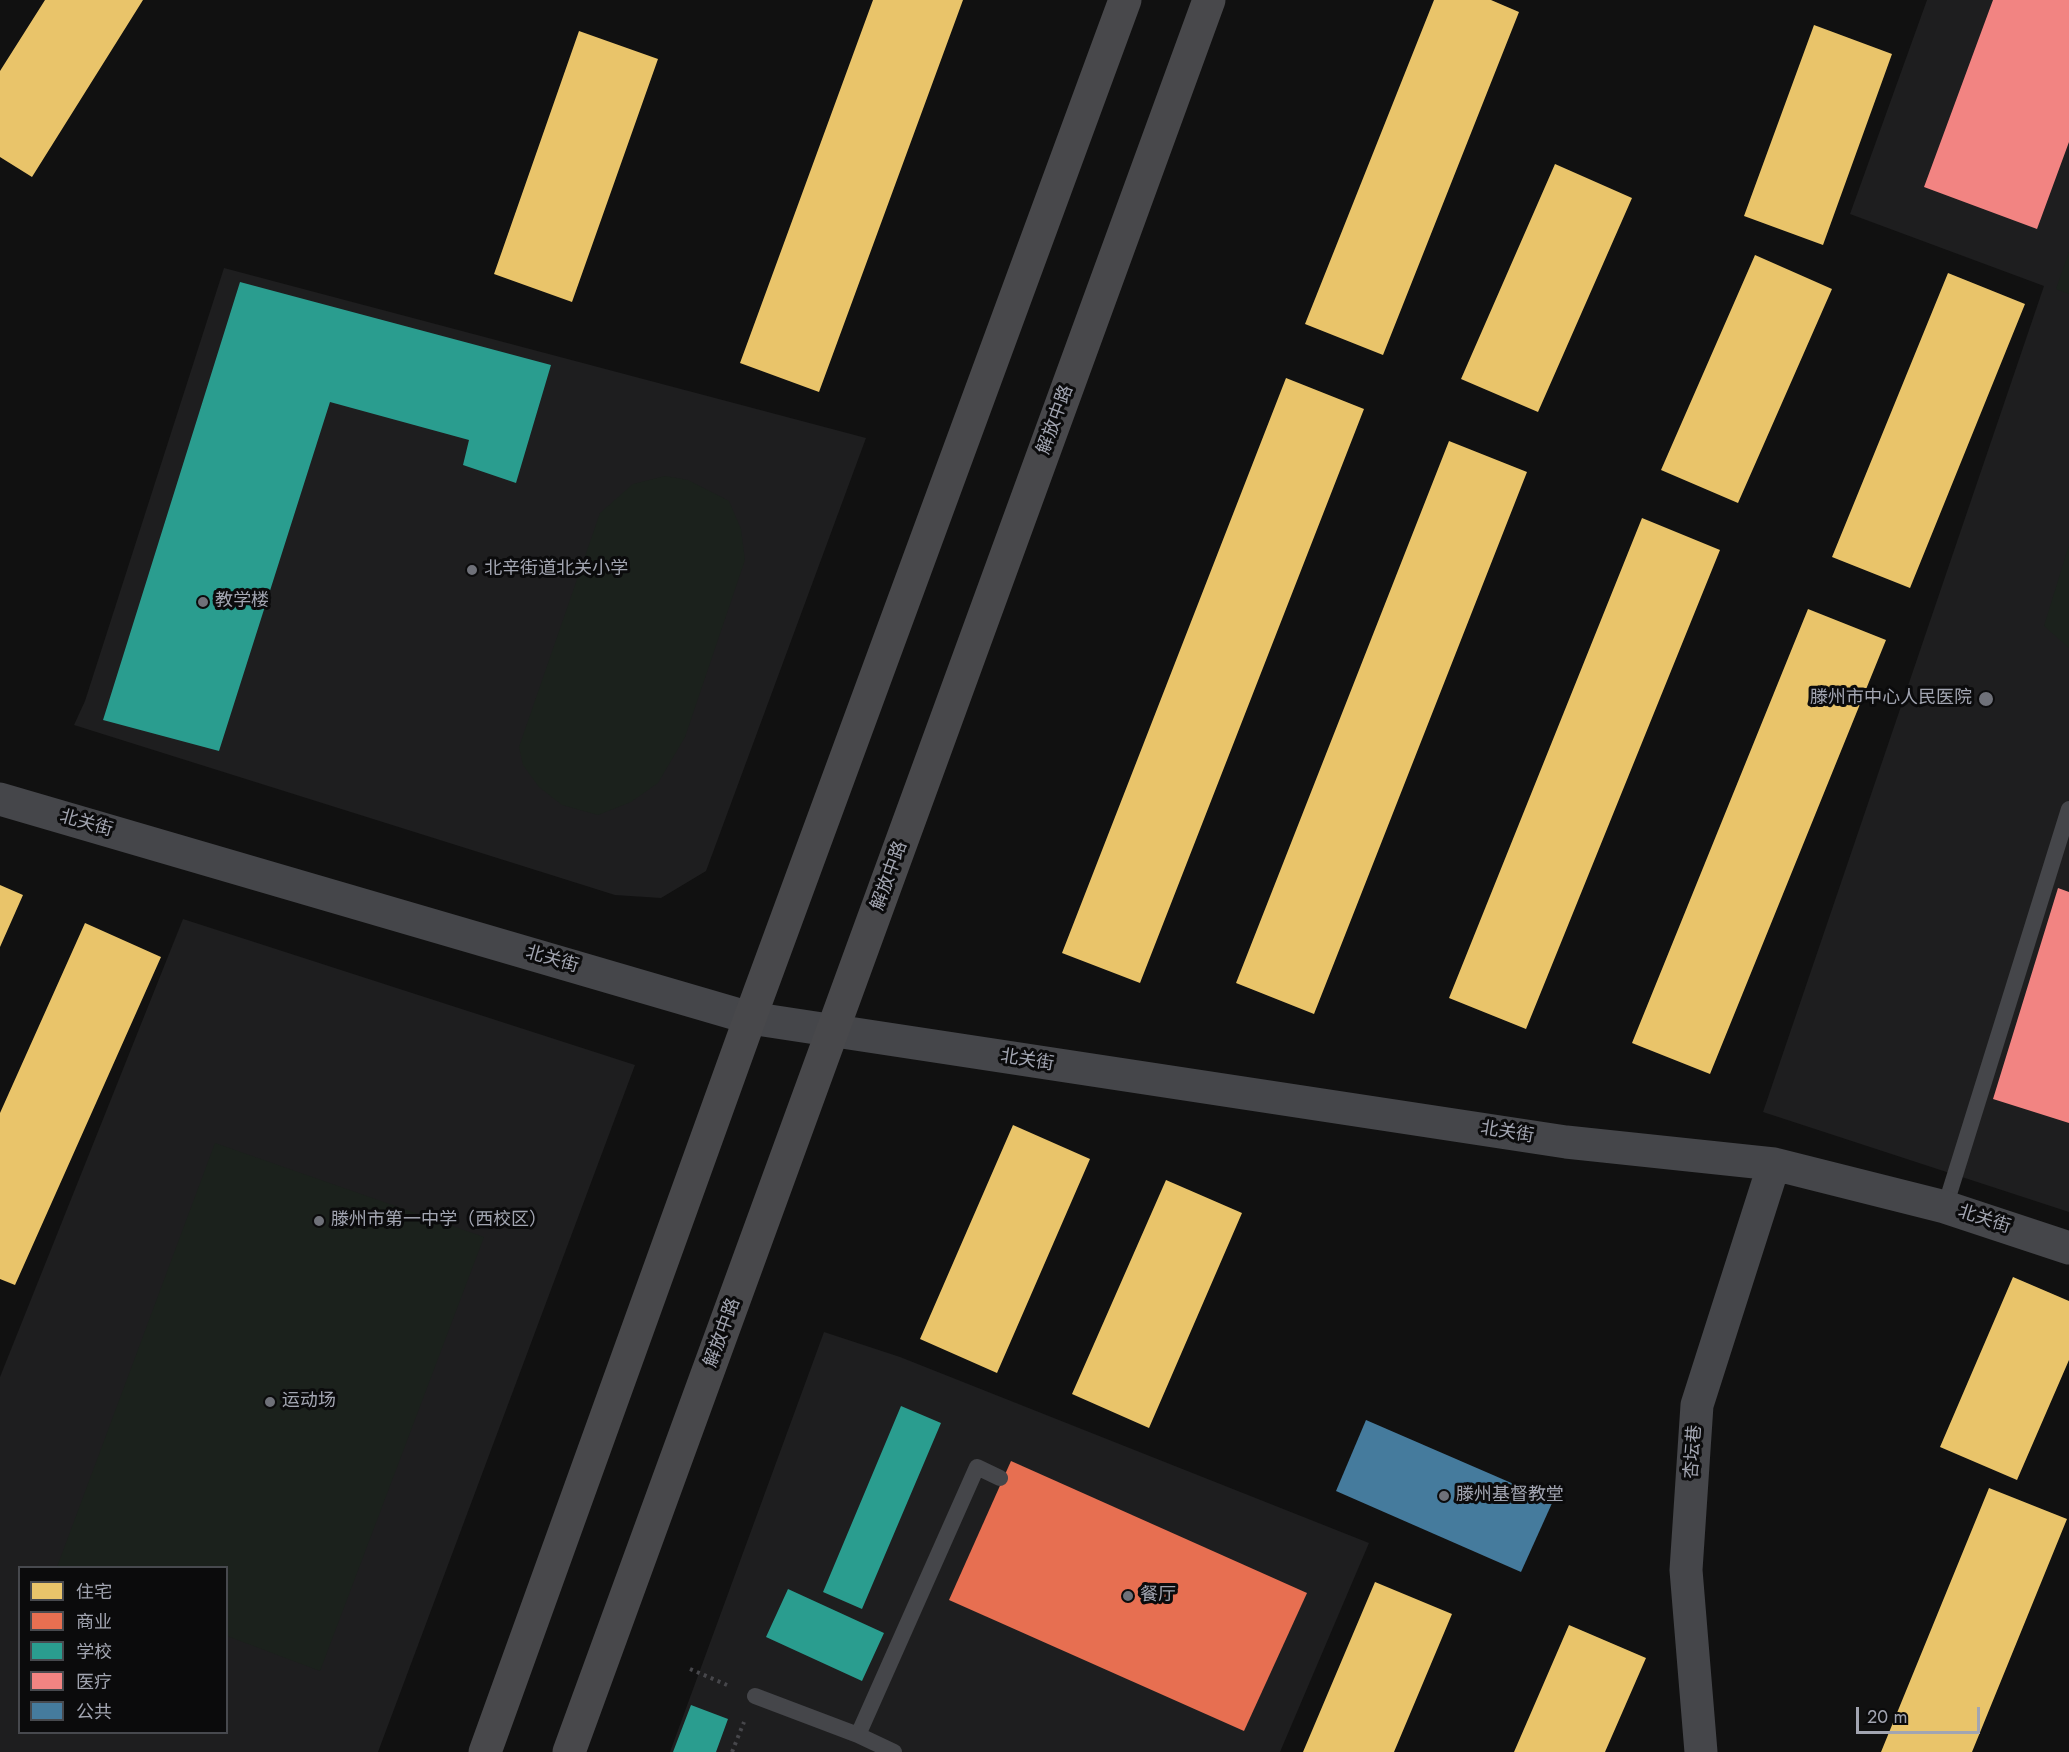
<!DOCTYPE html>
<meta charset="utf-8">
<style>
body{margin:0}
#map{position:relative;width:2069px;height:1752px;overflow:hidden;background:#111;font-family:Jost,"Noto Sans SC",sans-serif}
canvas{display:block}
.legend{position:absolute;left:18px;top:1566px;width:210px;height:168px;box-sizing:border-box;background:#0b0b0c;border:2px solid #47494e;margin:0;padding:8px 10px;list-style:none;font-size:18px;color:#a2a5b1}
.legend li{display:flex;align-items:center;gap:12px;height:30px}
.legend b{width:30px;border:2px solid #47494e}
.scale{position:absolute;left:1856px;top:1707px;width:124px;height:27px;box-sizing:border-box;border:3px solid #a2a5b1;border-top:0;padding-left:8px;font-size:18px;line-height:21px;white-space:nowrap;color:#a2a5b1;-webkit-text-stroke:4px #0b0b0c;paint-order:stroke}
</style>
<div id="map">
<canvas width="2069" height="1752"></canvas>
<ul class="legend">
<li><b style="height:16px;background:#e9c46a"></b>住宅</li>
<li><b style="height:16px;background:#e76f51"></b>商业</li>
<li><b style="height:16px;background:#2a9d8f"></b>学校</li>
<li><b style="height:16px;background:#f28482"></b>医疗</li>
<li><b style="height:16px;background:#457b9d"></b>公共</li>
</ul>
<div class="scale">20 m</div>
</div>
<script>
const ctx = document.querySelector('canvas').getContext('2d');
ctx.lineJoin = 'round';
function fillPath(path, color) { ctx.fillStyle = color; ctx.fill(path, 'evenodd'); }
const shape = rows => new Path2D(rows.map(r => 'M' + r).join(''));
function trace(path, color, width, dash) { ctx.strokeStyle = color; ctx.lineWidth = width; ctx.lineCap = dash ? 'butt' : 'round'; ctx.setLineDash(dash || []); ctx.stroke(path); }
function label(font, color, halo, rows, align = 'center') {
  ctx.font = font + ' Jost,"Noto Sans SC",sans-serif'; ctx.lineWidth = 6; ctx.setLineDash([]); ctx.textBaseline = 'middle'; ctx.strokeStyle = halo; ctx.fillStyle = color; for (const [text, x, y, turn = 0] of rows) {
    ctx.save(); ctx.translate(x, y); ctx.rotate((+turn || 0) * Math.PI / 180); ctx.textAlign = isNaN(turn) ? turn : align; if (halo) ctx.strokeText(text, 0, 0); ctx.fillText(text, 0, 0); ctx.restore();
  }
}
fillPath(shape([
 [1927,0,2069,0,2069,1212,1763,1112,2044,286,1850,214],
 [224,268,866,438,706,871,661,898,615,895,74,725,85,701],
 [183,919,635,1065,378,1752,0,1752,0,1377],
 [20,1568,226,1568,226,1732,20,1732],
 [824,1332,900,1357,1369,1543,1280,1752,670,1752]
]), '#1e1e1f');
fillPath(shape([
 [2069,252,2069,294,2056,289],
 [665,476,688,480,729,501,741,529,745,560,685,737,658,783,631,802,598,815,562,805,539,787,523,765,519,747,600,513,633,484],
 [2069,545,2069,648,2044,626],
 [215,1143,484,1237,320,1671,227,1636,226,1568,57,1567]
]), '#1b211c');
fillPath(shape([
 [45,0,143,0,32,177,0,157,0,71],
 [873,0,963,0,819,392,740,363],
 [1434,0,1491,0,1519,12,1383,355,1305,324],
 [1814,25,1892,54,1823,245,1744,216],
 [579,31,658,59,572,302,494,274],
 [1555,164,1632,198,1538,412,1461,379],
 [1755,255,1832,289,1738,503,1661,470],
 [1948,273,2025,304,1910,588,1832,557],
 [1286,378,1364,409,1140,983,1062,953],
 [1449,441,1527,472,1314,1014,1236,983],
 [1642,518,1720,550,1526,1029,1449,998],
 [1808,609,1886,640,1710,1074,1632,1043],
 [0,885,23,895,0,947],
 [85,923,161,957,15,1285,0,1279,0,1113],
 [1013,1125,1090,1159,997,1373,920,1339],
 [1166,1180,1242,1213,1149,1428,1072,1394],
 [2013,1277,2069,1301,2069,1360,2017,1480,1940,1447],
 [1989,1488,2067,1519,1972,1752,1881,1752],
 [1375,1582,1452,1614,1394,1752,1303,1752],
 [1569,1625,1646,1658,1605,1752,1514,1752]
]), '#e9c46a');
fillPath(shape([
 [1011,1461,1307,1593,1244,1731,949,1600]
]), '#e76f51');
fillPath(shape([
 [240,282,551,365,516,483,463,465,469,440,330,402,219,751,103,720],
 [901,1406,941,1423,862,1609,823,1592],
 [788,1589,884,1633,862,1681,766,1637],
 [691,1705,728,1719,716,1752,673,1752]
]), '#2a9d8f');
fillPath(shape([
 [1993,0,2069,0,2069,142,2037,229,1924,187],
 [2058,888,2069,892,2069,1123,1993,1099]
]), '#f28482');
fillPath(shape([
 [1366,1420,1553,1501,1521,1572,1336,1491]
]), '#457b9d');
trace(shape([
 [690,1669,727,1685],
 [732,1752,744,1722]
]), '#47474b', 4, [3, 4.5]);
trace(shape([
 [1945,1207,2069,809],
 [755,1696,858,1735,894,1752],
 [858,1735,977,1467,1000,1478]
]), '#45464a', 16);
trace(shape([
 [0,799,750,1018,1566,1142,1774,1164,1945,1207,2069,1248],
 [1701,1752,1686,1570,1697,1405,1774,1164]
]), '#45464a', 33);
trace(shape([
 [485,1752,750,1018,1125,0],
 [569,1752,1209,0]
]), '#48484b', 33);
for (const [x, y, r, color] of [
 [472,570,6,"#6f7179"],
 [203,602,6,"#6f7179"],
 [1986,699,8,"#6f7179"],
 [319,1221,6,"#6f7179"],
 [270,1402,6,"#6f7179"],
 [1444,1496,6,"#6f7179"],
 [1128,1596,6,"#6f7179"]
]) { const dot = new Path2D(); dot.arc(x, y, r, 0, 2 * Math.PI); ctx.fillStyle = color; ctx.fill(dot); trace(dot, '#0b0b0c', 2); }
label('18px', '#a2a5b1', '#0b0b0c', [
 ["解放中路",1056,420,-70],
 ["北关街",86,824,16],
 ["解放中路",890,876,-70],
 ["北关街",552,960,16],
 ["北关街",1027,1061,9],
 ["北关街",1507,1133,9],
 ["北关街",1984,1220,18],
 ["解放中路",723,1333,-70],
 ["杏坛巷",1694,1452,-86]
]);
label('18px', '#a2a5b1', '#0b0b0c', [
 ["北辛街道北关小学",484,570],
 ["教学楼",215,602],
 ["滕州市中心人民医院",1972,699,"right"],
 ["滕州市第一中学（西校区）",331,1221],
 ["运动场",282,1402],
 ["滕州基督教堂",1456,1496],
 ["餐厅",1140,1596]
], 'left');
</script>
